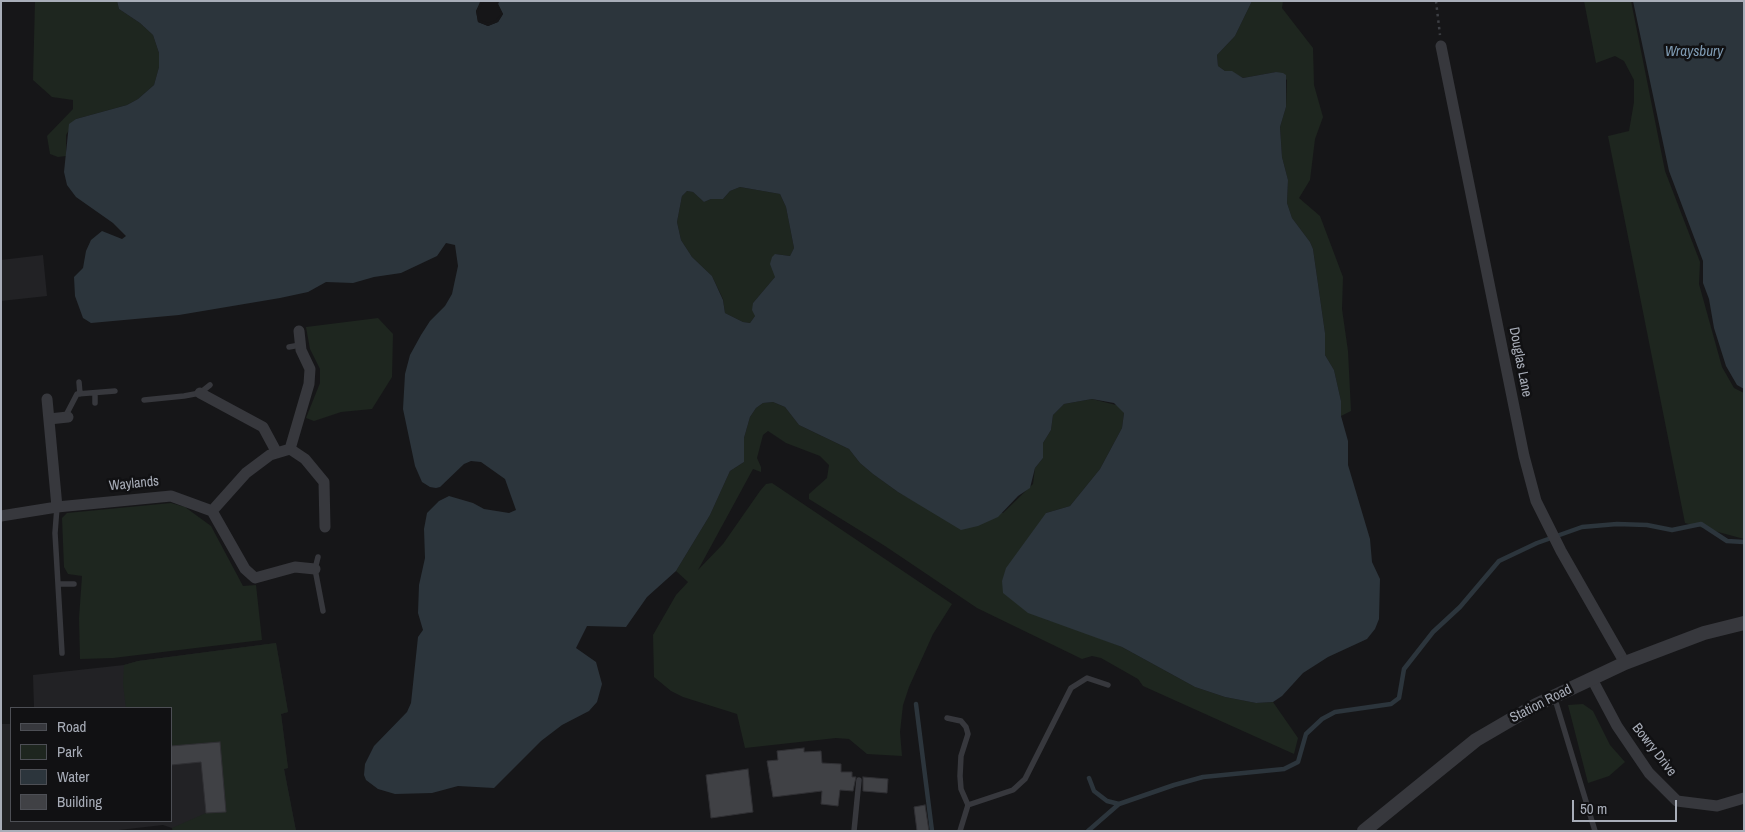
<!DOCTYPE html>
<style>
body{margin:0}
#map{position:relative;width:1745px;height:832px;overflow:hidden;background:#161618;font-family:"Archivo Narrow",sans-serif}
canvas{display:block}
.frame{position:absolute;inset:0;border:2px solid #a8adb8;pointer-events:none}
.legend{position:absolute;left:10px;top:707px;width:162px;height:115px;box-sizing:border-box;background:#111113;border:1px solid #4d4f55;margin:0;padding:6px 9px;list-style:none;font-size:15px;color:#a8adb8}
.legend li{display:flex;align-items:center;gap:10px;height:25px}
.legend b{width:25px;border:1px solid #4d4f55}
.scale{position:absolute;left:1572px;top:800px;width:105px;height:22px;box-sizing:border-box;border:2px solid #a8adb8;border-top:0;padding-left:6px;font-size:15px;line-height:18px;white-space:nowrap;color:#a8adb8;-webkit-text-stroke:4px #111113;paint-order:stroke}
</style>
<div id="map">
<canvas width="1745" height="832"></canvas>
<div class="frame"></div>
<ul class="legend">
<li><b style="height:6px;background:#37383d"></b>Road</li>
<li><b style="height:14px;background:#1e261f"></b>Park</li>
<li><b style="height:14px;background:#2c353c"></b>Water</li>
<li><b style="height:14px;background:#404145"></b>Building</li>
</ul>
<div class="scale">50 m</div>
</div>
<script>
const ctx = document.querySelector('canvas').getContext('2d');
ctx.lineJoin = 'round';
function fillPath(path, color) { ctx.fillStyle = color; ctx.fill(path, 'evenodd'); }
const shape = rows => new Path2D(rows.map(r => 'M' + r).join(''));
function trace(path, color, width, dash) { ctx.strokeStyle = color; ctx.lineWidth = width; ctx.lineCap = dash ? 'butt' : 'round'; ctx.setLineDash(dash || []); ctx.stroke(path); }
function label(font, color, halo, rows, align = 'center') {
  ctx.font = font + ' "Archivo Narrow",sans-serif'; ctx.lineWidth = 5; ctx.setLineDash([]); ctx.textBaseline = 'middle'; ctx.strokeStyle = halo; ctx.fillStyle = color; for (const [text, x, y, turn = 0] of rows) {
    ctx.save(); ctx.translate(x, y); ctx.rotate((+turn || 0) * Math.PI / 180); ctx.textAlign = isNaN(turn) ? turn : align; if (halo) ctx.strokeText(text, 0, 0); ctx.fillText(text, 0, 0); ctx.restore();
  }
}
fillPath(shape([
 [43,255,47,296,1,301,1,260],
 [276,643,288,712,281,714,288,768,284,769,296,831,173,831,172,828,163,825,110,831,1,831,1,724,11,724,11,821,171,821,171,708,34,708,33,675,124,665,138,661]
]), '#222225');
fillPath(shape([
 [35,1,117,1,119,9,140,23,153,35,159,53,159,67,154,85,138,99,127,105,76,119,66,135,66,156,58,157,50,154,47,136,73,109,73,100,52,97,33,80],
 [1252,1,1283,1,1282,8,1313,48,1314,85,1323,117,1315,139,1310,180,1299,198,1320,216,1343,277,1342,309,1348,351,1351,411,1341,416,1341,401,1334,370,1325,355,1325,333,1313,249,1310,242,1292,218,1287,203,1288,180,1282,157,1280,127,1286,107,1287,80,1276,72,1243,78,1232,72,1225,71,1218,66,1217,55,1235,36],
 [1584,1,1631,1,1665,171,1700,262,1699,284,1722,367,1734,388,1744,393,1744,539,1685,523,1608,136,1629,131,1634,102,1634,80,1624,61,1615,56,1596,63],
 [740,187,780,194,786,207,794,248,790,256,775,254,775,277,753,303,755,316,750,323,743,322,725,313,723,299,712,276,692,257,681,240,677,222,682,196,687,191,693,192,704,202,711,199,723,199,730,191],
 [378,318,393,334,392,377,372,409,341,412,314,421,306,418,320,383,320,369,310,349,306,327],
 [1092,399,1120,406,1124,413,1122,428,1100,469,1070,506,1046,513,1047,620,1061,623,1122,647,1195,687,1225,697,1256,703,1273,702,1298,738,1294,754,1143,686,1138,679,1101,658,1092,656,1082,659,977,608,885,546,809,499,809,494,827,478,829,465,820,456,786,443,768,431,763,435,757,458,761,467,761,472,753,469,698,570,723,544,760,491,766,484,772,483,952,604,933,634,909,687,903,705,900,732,902,756,867,754,849,739,836,738,745,748,737,714,683,697,671,691,654,677,653,635,676,595,688,582,676,571,710,515,730,471,744,462,744,438,750,417,756,408,763,403,773,402,785,407,799,425,849,449,860,463,873,474,898,492,918,503,1003,513,1033,484,1035,468,1043,458,1043,443,1051,430,1053,415,1064,404],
 [171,503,185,507,211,526,243,586,256,585,262,640,113,658,80,659,79,618,82,576,68,574,64,567,62,518,67,513],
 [276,643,288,712,281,714,288,768,284,769,296,831,173,831,172,828,206,813,226,812,220,742,171,746,171,708,126,708,123,684,124,665,138,661],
 [1583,704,1593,711,1610,745,1625,762,1609,776,1588,783,1568,705]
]), '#1e261f');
fillPath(shape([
 [117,1,482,1,476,11,478,22,488,26,498,22,503,14,498,4,499,1,1252,1,1235,36,1217,55,1218,66,1225,71,1232,71,1243,78,1276,72,1283,73,1286,75,1286,107,1280,127,1282,157,1288,180,1287,203,1292,218,1310,242,1313,249,1325,333,1325,355,1334,370,1341,401,1341,416,1348,441,1348,465,1370,539,1372,562,1380,579,1379,619,1375,629,1367,639,1328,657,1303,673,1282,696,1273,702,1256,703,1225,697,1195,687,1122,647,1028,613,1003,593,1002,581,1006,568,1046,513,1070,506,1100,469,1122,428,1124,413,1114,403,1092,399,1064,404,1053,415,1051,430,1043,443,1043,458,1035,468,1030,488,1018,496,998,517,978,526,961,530,898,492,873,474,860,463,849,449,799,425,785,407,773,402,763,403,756,408,750,417,744,438,744,462,730,471,710,515,676,571,647,597,626,627,587,626,576,648,596,662,602,684,597,702,589,711,562,725,541,741,494,788,458,786,432,793,395,794,378,789,366,780,364,775,365,764,374,746,407,712,411,703,418,637,423,630,418,613,419,585,425,558,424,529,427,513,439,501,449,496,473,503,484,509,509,513,516,510,505,479,481,462,471,461,464,464,440,487,436,488,430,487,422,482,415,466,403,409,405,374,410,355,421,335,430,321,445,306,452,294,458,266,455,245,446,243,437,256,401,273,374,277,353,283,326,282,308,292,280,298,179,315,91,323,83,318,75,296,74,277,83,268,86,251,91,240,102,231,122,239,126,236,113,223,76,197,67,185,64,172,69,124,76,119,127,105,138,99,154,85,159,67,159,53,153,35,140,23,119,9],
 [740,187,780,194,786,207,794,248,790,256,775,254,772,257,770,264,775,277,753,303,752,310,755,316,750,323,743,322,725,313,723,300,712,276,692,257,681,240,677,222,682,196,687,191,693,192,704,202,711,199,723,199,730,191],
 [1633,1,1744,1,1744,389,1737,385,1726,366,1714,328,1709,299,1703,283,1703,261,1669,171]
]), '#2c353c');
fillPath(shape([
 [484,1,478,12,480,20,488,23,496,20,501,14,496,3,499,1,498,4,503,14,498,22,488,26,478,22,476,11,480,2]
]), '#161618');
trace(shape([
 [916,704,932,831],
 [1089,778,1094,791,1107,801,1119,804],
 [1088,831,1119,804,1174,785,1203,777,1284,769,1298,762,1306,734,1322,719,1335,712,1391,704,1399,698,1404,669,1433,632,1460,607,1499,561,1537,543,1582,527,1617,524,1647,525,1672,530,1701,524,1727,541,1744,542]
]), '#2c353c', 4.5);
const building = shape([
 [220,742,226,812,206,813,201,762,171,765,171,746,220,742],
 [804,748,804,752,821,751,822,763,841,764,841,772,852,772,852,777,856,777,853,791,840,790,838,806,821,804,822,791,773,797,767,761,778,760,777,751,804,748],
 [748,769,753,812,711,818,706,775,748,769],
 [863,777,888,779,887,793,863,791,863,777],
 [925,805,929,831,917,831,914,807,925,805]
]);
fillPath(building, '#404145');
trace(building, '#303034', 1);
trace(shape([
 [1436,1,1440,35]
]), '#3d3f44', 2.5, [2.5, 4]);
trace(shape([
 [289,347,300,345],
 [79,382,80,394],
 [95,393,95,403],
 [144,400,184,396,200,393,210,385],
 [65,417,77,394,115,391],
 [57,507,55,533,62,653],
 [318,557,315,569,323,611],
 [58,584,74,584],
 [1554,696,1595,831],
 [947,718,961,721,966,727,968,734,961,756,960,776,961,789,968,805],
 [854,831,859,780],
 [960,831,968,805,1013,790,1025,779,1071,688,1087,678,1108,685]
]), '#37383d', 5.5);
trace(shape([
 [1441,46,1524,456,1536,501,1561,551,1625,663],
 [200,393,263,427,277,453],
 [47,399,57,507],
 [49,419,68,417],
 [290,449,305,459,324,482,325,527],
 [212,511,246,473,270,455,290,449,309,384,310,369,301,350,299,331],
 [1,516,57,507,171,496,212,511,245,569,255,578,295,567,315,569],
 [1592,679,1617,726,1649,773,1677,801,1717,806,1744,798]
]), '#37383d', 11);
trace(shape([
 [1364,831,1476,740,1536,705,1625,663,1704,633,1744,623]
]), '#37383d', 14);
label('14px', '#a8adb8', '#111113', [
 ["Douglas Lane",1520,362,79],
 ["Waylands",134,484,-6],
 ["Station Road",1541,704,-27],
 ["Bowry Drive",1654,750,52]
]);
label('italic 15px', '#7f9bb3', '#111113', [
 ["Wraysbury",1694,52]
]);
</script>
